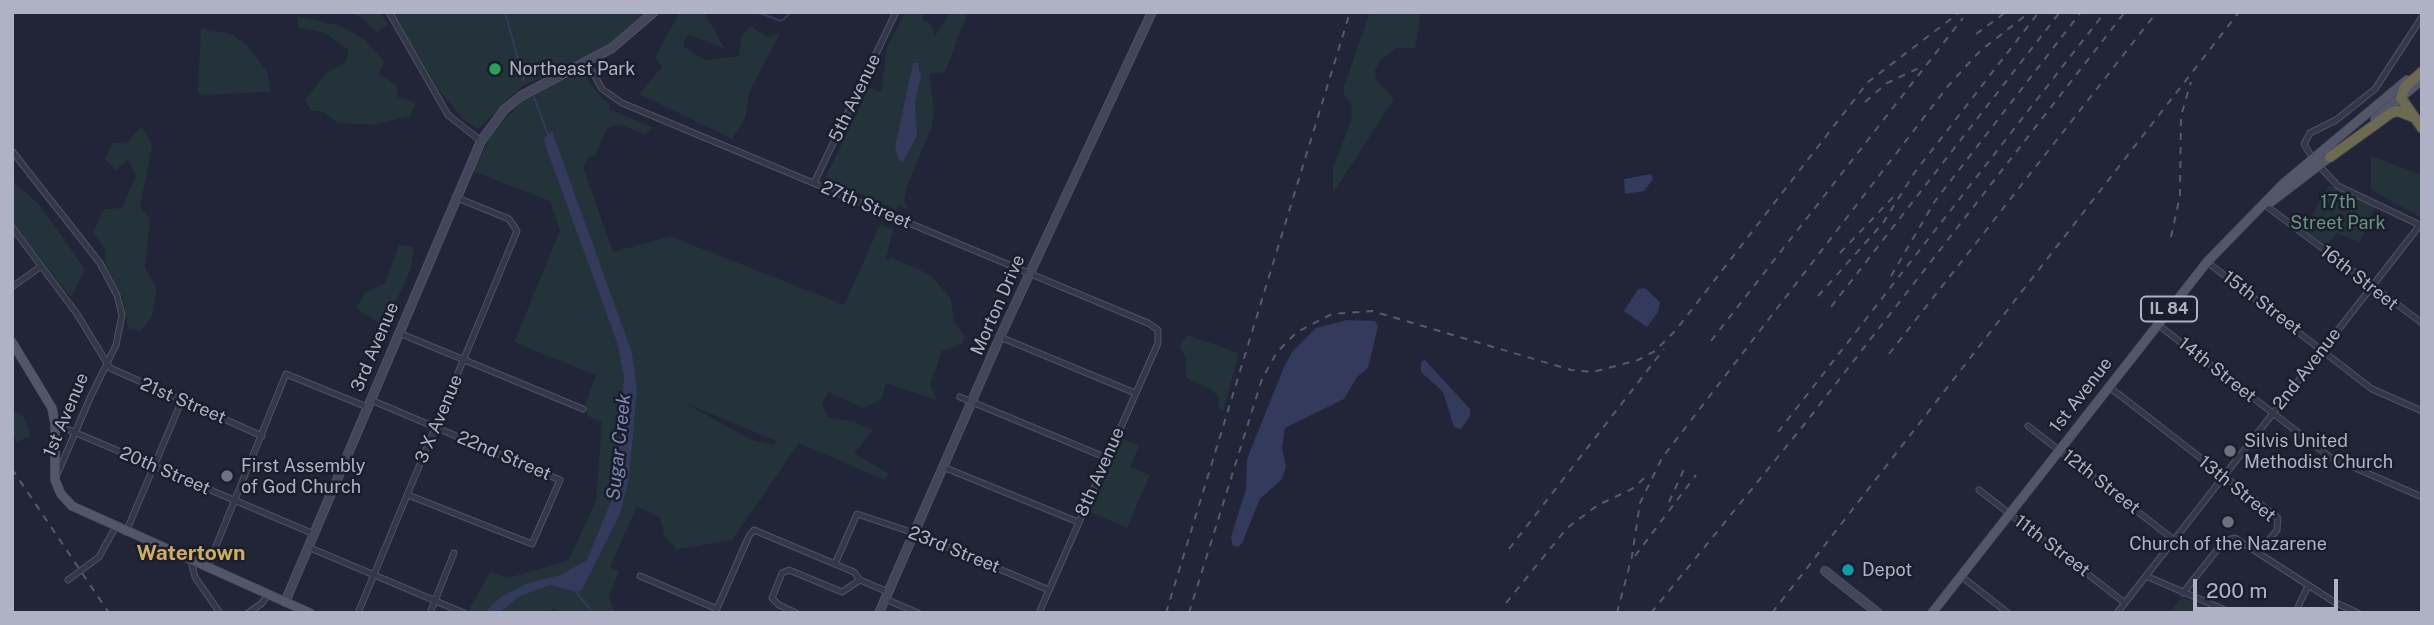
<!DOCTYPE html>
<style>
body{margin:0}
#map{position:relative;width:2434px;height:625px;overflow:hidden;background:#212537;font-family:"Public Sans",sans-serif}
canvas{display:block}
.frame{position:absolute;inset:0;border:14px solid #afb2c4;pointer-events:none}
.scale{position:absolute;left:2193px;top:579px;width:145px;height:32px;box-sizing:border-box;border:4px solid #afb2c4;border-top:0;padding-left:9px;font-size:21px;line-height:24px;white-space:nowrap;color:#afb2c4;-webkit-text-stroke:5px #1a1d2c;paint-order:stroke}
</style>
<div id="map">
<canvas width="2434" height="625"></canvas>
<div class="frame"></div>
<div class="scale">200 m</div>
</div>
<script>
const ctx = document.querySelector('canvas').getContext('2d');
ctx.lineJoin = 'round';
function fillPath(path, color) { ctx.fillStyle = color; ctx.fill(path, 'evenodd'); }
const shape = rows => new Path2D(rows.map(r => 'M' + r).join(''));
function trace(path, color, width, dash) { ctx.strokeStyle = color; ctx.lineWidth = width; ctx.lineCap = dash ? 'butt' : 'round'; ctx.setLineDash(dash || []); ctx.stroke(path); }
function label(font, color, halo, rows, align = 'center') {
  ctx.font = font + ' "Public Sans",sans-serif'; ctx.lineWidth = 5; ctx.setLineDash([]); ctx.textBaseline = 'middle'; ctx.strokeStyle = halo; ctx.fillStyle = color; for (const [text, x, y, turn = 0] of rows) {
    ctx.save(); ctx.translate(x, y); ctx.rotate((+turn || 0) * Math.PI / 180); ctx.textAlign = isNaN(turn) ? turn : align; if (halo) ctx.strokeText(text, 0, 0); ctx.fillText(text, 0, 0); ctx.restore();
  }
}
fillPath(shape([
 [354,12,380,12,388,25,377,32],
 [393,12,649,12,614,42,591,56,522,86,478,129,463,119,438,89],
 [680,12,704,12,712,26,724,48,688,35,683,46,705,60,739,56,741,37,750,26,769,38,781,32,749,92,746,116,732,139,639,94,662,67,655,58],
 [905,12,923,12,923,21,930,23,935,36,950,12,968,12,945,72,929,74,934,108,932,127,907,186,904,200,908,209,898,205,896,210,825,178,869,88,881,92,887,47],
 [1370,12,1421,12,1415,48,1397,48,1379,61,1375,71,1376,79,1394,99,1333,193,1333,168,1351,121,1352,107,1344,95,1344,86],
 [297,16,341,26,365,40,384,61,379,74,396,85,398,97,416,102,410,116,373,125,338,123,324,112,311,111,305,100,326,73,346,62,349,50,325,33,298,27],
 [201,28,232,34,249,47,267,72,271,92,201,95,198,92],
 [583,71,594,89,610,105,609,109,653,127,645,135,621,125,607,128,595,156,588,157,583,167,613,252,670,236,844,305,880,225,893,229,886,260,892,258,931,275,951,299,954,322,965,336,962,344,942,351,930,385,937,400,886,383,881,400,863,408,828,392,822,404,828,417,855,422,873,431,854,453,889,474,885,480,799,443,732,540,677,549,665,537,660,518,637,506,610,567,619,571,609,597,615,613,562,613,555,609,543,613,467,613,490,572,508,578,569,560,596,500,602,422,588,416,585,405,596,375,514,342,560,231,550,201,473,171,493,131,525,99,549,84],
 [687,404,777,441,778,441,774,445,752,440],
 [142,126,152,146,140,207,150,219,145,268,157,288,152,317,141,331,128,329,123,298,106,265,105,250,93,233,104,209,122,208,136,176,128,160,116,170,105,159,113,143,127,142],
 [2371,156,2422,175,2422,218,2371,190],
 [12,181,39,204,85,269,71,297,12,222],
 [2329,185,2375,207,2360,243,2337,233,2325,247,2304,230],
 [399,245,414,247,411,269,398,297,380,324,356,308,365,293,385,283],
 [1187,335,1239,353,1223,411,1219,408,1219,397,1210,389,1186,378,1186,358,1179,347],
 [15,412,23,416,31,435,17,442,12,433,12,414],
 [1123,439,1139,446,1130,467,1150,475,1127,528,1090,512],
 [2182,597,2218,613,2169,613]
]), '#243239');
fillPath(shape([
 [913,63,918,63,921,77,915,101,917,136,903,162,899,160,895,147],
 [552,131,632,353,637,390,629,478,620,514,582,590,576,592,550,585,518,597,499,613,484,613,501,597,528,583,560,575,587,560,616,489,624,376,617,342,547,150,544,139],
 [1651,174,1653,179,1644,191,1625,194,1624,179],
 [1645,288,1660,302,1658,312,1647,327,1624,311,1638,289],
 [1347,320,1375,321,1378,326,1368,368,1357,377,1344,399,1285,428,1282,448,1286,467,1282,479,1260,499,1242,543,1238,547,1233,546,1231,537,1246,489,1247,459,1284,367,1292,352,1316,328],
 [1425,360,1470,409,1470,416,1461,429,1454,427,1443,392,1421,372,1421,362]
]), '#333a5c');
trace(shape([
 [505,12,524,81],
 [757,12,781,21,792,12],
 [534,97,548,135],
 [591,554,598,540],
 [576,592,593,613]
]), '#333a5c', 2);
const street = shape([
 [389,12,448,115,481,141],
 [2422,17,2375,89,2336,120,2310,133,2304,144,2313,159,2338,186,2422,226],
 [587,62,602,89,622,103,1148,323,1158,330,1158,343,1039,613],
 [12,151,100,263,117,295,122,315,116,345,90,398,56,477],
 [814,183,896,12],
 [2265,205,2422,323],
 [12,227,77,314,110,368,262,436],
 [2207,262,2372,389,2422,411],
 [12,287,40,267],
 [2157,324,2330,457,2422,497],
 [399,333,583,409],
 [1000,337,1135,393],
 [2108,386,2278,518,2277,530,2259,552],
 [960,397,1107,458],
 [371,400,560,480,532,544,408,495],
 [55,424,314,534],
 [2028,426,2174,540],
 [943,467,1078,522],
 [1979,490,2125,603],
 [126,532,182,400],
 [308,547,464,613],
 [191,561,195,577,220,613],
 [835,564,857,514,914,533,1049,590],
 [207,568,286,374,367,407],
 [640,576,717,609],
 [1961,576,2008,613],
 [2146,576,2232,613],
 [68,580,99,557,115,528],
 [2183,593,2224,541,2235,538,2336,603,2358,613],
 [885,599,918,613],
 [248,613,261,604,268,595],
 [358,613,517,231,509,219,455,197],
 [430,613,454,553],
 [715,613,749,536,754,530,854,572,860,580,888,592],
 [796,613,779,605,772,598,782,573,789,570,842,592,860,580],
 [2117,613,2420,225],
 [2295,613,2308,586]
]);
const secondary = shape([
 [1825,571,1878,613],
 [285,602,481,141,504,110,521,96,612,48,654,12],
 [879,613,1000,337,1152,12]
]);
const primary = shape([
 [2375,119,2422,80],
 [2271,202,2335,153],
 [12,342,52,408,55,424,55,480,61,494,72,506,310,613],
 [1932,613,2207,262,2284,183,2407,80]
]);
const highway = shape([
 [2422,72,2405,87,2401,98,2422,128],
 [2330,157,2391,113,2398,111,2413,117]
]);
trace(street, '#4f5262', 7);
trace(secondary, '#4f5262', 10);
trace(primary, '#3e4151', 10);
trace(highway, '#3c3f4f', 12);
trace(street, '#343748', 5);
trace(secondary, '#43455a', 8);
trace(primary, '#525668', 9);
trace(highway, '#6d6a52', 10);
trace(shape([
 [1976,34,2006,12],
 [1865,102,1887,83,1921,67],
 [1883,223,1915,172,2039,12],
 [2171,237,2180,196,2181,116,2191,82],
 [1840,253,1895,195],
 [1891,276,1935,201,2081,12],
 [1818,296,1883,223],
 [1831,307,2060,12],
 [1711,341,1963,18],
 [1889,354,2157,12],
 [1778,432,2105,12],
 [12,469,109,613],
 [1669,502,1685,467],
 [1509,549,1664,349],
 [1635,556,1696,475],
 [1506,603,1567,528,1598,505,1632,489,1649,474],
 [1166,613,1350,12],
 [1189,613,1262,379,1277,352,1297,332,1332,314,1372,311,1571,370,1593,372,1638,360,1655,351,1676,330,1868,82,1960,12],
 [1617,613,1632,556,1640,503,1662,458,1948,86,1980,51,2030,12],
 [1651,613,1803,426,2125,12],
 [1772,613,2239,12]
]), '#565a6f', 2, [7, 7]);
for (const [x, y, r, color] of [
 [495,69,7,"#2e9e5b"],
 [2230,451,7,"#6b7280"],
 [227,476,7,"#6b7280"],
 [2228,522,7,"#6b7280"],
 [1848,570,7,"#0f9aa8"]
]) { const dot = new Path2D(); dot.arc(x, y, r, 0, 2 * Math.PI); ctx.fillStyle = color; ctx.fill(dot); trace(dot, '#1a1d2c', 2.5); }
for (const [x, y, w] of [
 [2169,309,56]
]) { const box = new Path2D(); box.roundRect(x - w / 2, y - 12.5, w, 25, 5); ctx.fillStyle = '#1a1d2c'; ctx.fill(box); trace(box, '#afb2c4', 2); }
label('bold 16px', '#afb2c4', null, [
 ["IL 84",2169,309]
]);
label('18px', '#afb2c4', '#1a1d2c', [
 ["Northeast Park",509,69],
 ["Silvis United",2244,441],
 ["Methodist Church",2244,462],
 ["First Assembly",241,466],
 ["of God Church",241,487],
 ["Church of the Nazarene",2228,544,"center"],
 ["Depot",1862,570]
], 'left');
label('18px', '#afb2c4', '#1a1d2c', [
 ["5th Avenue",855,98,-64],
 ["27th Street",866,205,23],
 ["16th Street",2359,278,38],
 ["15th Street",2262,303,37],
 ["Morton Drive",998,305,-66],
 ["3rd Avenue",375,347,-67],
 ["2nd Avenue",2307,369,-52],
 ["14th Street",2217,370,38],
 ["1st Avenue",2081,395,-52],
 ["21st Street",183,401,23],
 ["1st Avenue",66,415,-67],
 ["3 X Avenue",439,419,-67],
 ["22nd Street",504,456,23],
 ["20th Street",165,471,23],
 ["8th Avenue",1100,472,-66],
 ["12th Street",2101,482,38],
 ["13th Street",2237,489,39],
 ["11th Street",2052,546,37],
 ["23rd Street",954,550,22]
]);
label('18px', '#67947d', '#1a1d2c', [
 ["17th",2338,202],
 ["Street Park",2338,223]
]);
label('italic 19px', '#8087b0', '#1a1d2c', [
 ["Sugar Creek",619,447,-84]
]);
label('bold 21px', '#cfad5f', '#1a1d2c', [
 ["Watertown",191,554]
]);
</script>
